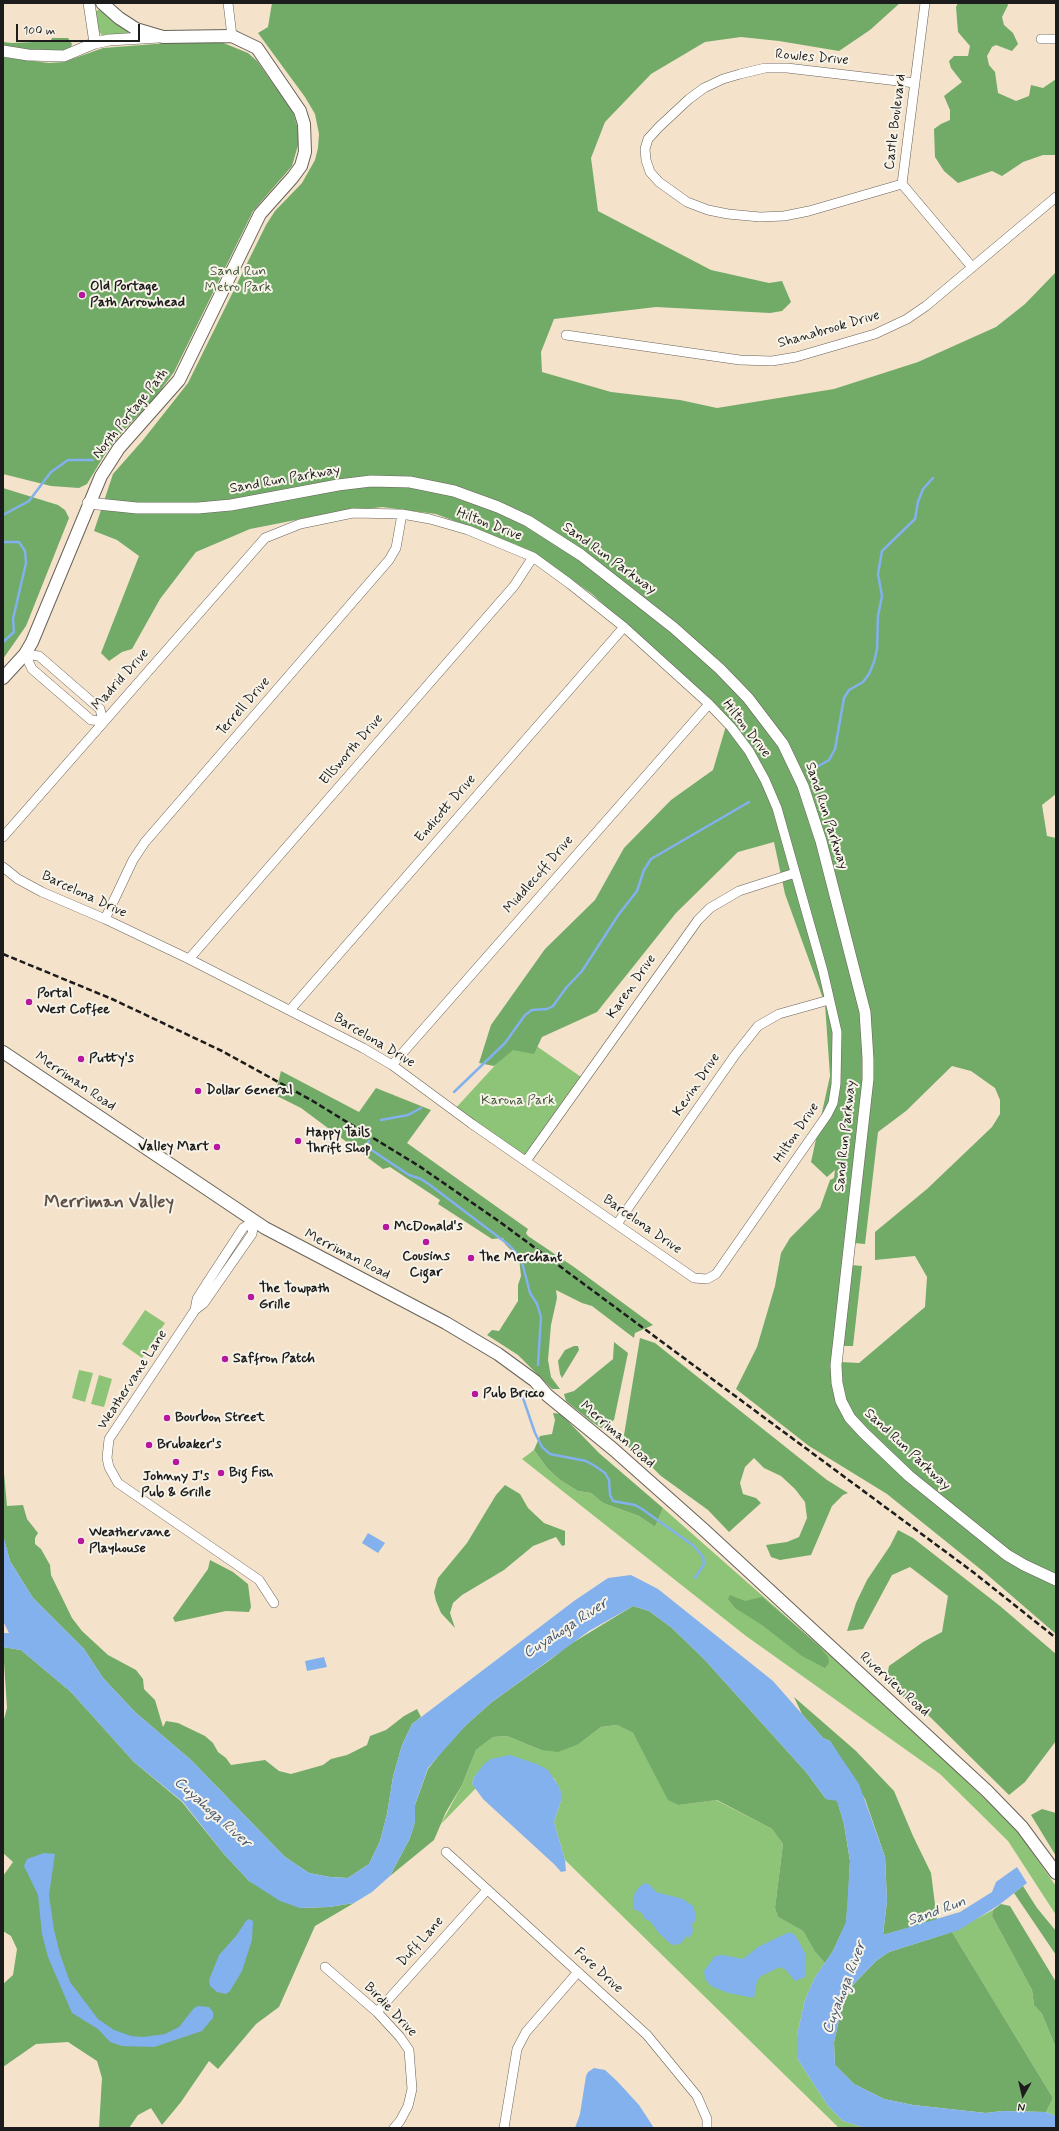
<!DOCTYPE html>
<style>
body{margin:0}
#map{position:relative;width:1059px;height:2131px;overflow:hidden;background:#f4e3ca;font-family:Mynerve,sans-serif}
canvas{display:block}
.frame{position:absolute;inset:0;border:4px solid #1c1c1c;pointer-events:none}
.north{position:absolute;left:1003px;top:2075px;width:40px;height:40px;-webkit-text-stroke:3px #f7f3e8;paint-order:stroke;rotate:188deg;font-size:11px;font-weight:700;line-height:16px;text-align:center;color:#1c1c1c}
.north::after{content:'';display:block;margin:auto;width:14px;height:18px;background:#1c1c1c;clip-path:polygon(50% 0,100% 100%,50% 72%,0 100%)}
.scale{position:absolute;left:16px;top:24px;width:124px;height:18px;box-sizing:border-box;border:2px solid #1c1c1c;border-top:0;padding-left:5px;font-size:12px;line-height:14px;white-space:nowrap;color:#1c1c1c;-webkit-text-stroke:3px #f7f3e8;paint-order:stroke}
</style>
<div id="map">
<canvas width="1059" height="2131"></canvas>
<div class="frame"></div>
<div class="north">N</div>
<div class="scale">100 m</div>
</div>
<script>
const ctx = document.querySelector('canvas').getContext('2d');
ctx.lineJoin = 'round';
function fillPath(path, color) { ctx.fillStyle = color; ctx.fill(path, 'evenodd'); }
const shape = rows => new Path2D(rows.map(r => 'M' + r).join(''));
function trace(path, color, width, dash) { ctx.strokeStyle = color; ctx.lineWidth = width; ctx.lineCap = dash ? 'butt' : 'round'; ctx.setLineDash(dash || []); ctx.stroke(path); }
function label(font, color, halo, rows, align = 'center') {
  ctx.font = font + ' Mynerve,sans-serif'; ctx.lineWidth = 4; ctx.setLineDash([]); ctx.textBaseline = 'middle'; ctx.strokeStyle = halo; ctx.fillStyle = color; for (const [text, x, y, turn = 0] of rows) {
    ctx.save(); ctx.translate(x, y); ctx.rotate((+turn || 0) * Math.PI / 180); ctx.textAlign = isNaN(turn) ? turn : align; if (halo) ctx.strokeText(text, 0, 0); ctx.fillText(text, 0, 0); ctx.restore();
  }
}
fillPath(shape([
 [101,9,128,31,128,34,104,37,101,34,97,29,95,14,96,11],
 [522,1036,584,1079,526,1161,454,1110],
 [145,1310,165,1323,142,1358,122,1344],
 [79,1370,93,1373,85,1402,72,1398],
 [99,1375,112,1379,104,1407,91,1404],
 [534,1450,547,1468,560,1480,578,1491,591,1493,603,1503,639,1516,655,1527,663,1508,901,1718,1015,1828,1056,1886,1056,1915,1008,1841,940,1774,746,1636,522,1459],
 [617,1725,633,1733,655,1773,679,1805,716,1800,772,1829,783,1844,775,1908,778,1917,803,1931,815,1952,825,1963,815,1977,805,2000,797,2035,797,2058,828,2106,843,2121,865,2128,839,2128,565,1860,554,1822,561,1801,561,1792,554,1778,479,1771,474,1777,472,1784,476,1788,441,1824,462,1785,476,1750,493,1737,507,1736,541,1750,579,1744,601,1727],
 [993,1910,992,1916,1032,1990,1034,2005,1042,2014,1056,2048,1056,2116,1046,2112,1053,2098,952,1932]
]), '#8dc477');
fillPath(shape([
 [272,3,900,3,870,30,839,51,779,41,741,37,705,42,651,74,605,122,591,158,598,211,711,270,769,283,782,281,791,302,782,311,770,313,656,307,554,319,541,352,542,372,611,392,680,400,717,408,834,389,918,362,996,327,1025,304,1056,272,1056,794,1042,805,1047,836,1056,838,1056,1634,984,1572,887,1494,809,1446,736,1389,757,1347,775,1286,781,1253,790,1238,820,1208,830,1180,834,1178,835,1170,827,1177,811,1162,830,1076,825,1004,785,894,774,842,738,852,676,913,597,1012,542,1037,534,1054,513,1050,494,1066,479,1063,491,1025,545,949,595,900,624,848,671,800,713,770,728,719,592,594,550,564,517,545,436,514,382,507,321,515,250,529,196,552,160,599,132,649,122,652,109,661,101,653,139,556,117,540,94,531,113,474,143,440,188,383,266,225,275,211,302,183,315,160,318,148,319,134,315,114,305,97,258,33,268,27],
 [952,1066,971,1071,995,1088,1000,1100,1000,1114,992,1127,927,1189,875,1232,875,1260,915,1256,927,1277,925,1307,859,1363,841,1362,842,1346,853,1346,862,1266,852,1265,854,1243,865,1244,878,1132,906,1111],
 [958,3,1007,3,1008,5,1002,17,1004,25,1013,33,1018,44,1012,51,996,45,992,47,987,56,989,65,995,72,998,93,1016,101,1029,96,1031,85,1043,88,1056,79,1056,155,1043,155,1023,162,1002,176,992,171,958,183,944,171,935,157,934,129,941,124,950,120,950,110,944,96,962,82,951,68,949,61,954,56,968,56,970,46,958,32,956,7],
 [52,38,68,38,72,44,70,49,61,51,38,51,3,46,3,42,12,43,35,42,51,40],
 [221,42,248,53,257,61,293,112,298,129,299,142,292,166,253,211,174,372,154,399,123,431,105,454,87,484,79,488,51,486,3,474,3,57,49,63,64,62,103,48,168,43],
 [3,488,58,505,65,510,69,518,26,626,3,659],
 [281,1071,359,1112,376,1088,431,1110,407,1143,528,1229,526,1233,528,1236,574,1267,653,1325,635,1333,634,1338,592,1306,582,1303,556,1290,557,1298,551,1325,548,1360,551,1377,560,1389,552,1389,518,1355,487,1335,492,1330,499,1331,518,1301,518,1285,521,1276,519,1258,505,1244,503,1238,492,1239,438,1204,440,1200,390,1167,383,1169,301,1108,275,1095],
 [640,1338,655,1343,827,1480,848,1493,843,1495,832,1506,811,1555,780,1560,771,1557,766,1545,787,1542,799,1537,807,1518,805,1502,795,1489,781,1476,764,1468,754,1458,745,1467,740,1483,743,1494,756,1498,761,1503,729,1532,708,1510,661,1476,646,1461,627,1446,624,1435],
 [614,1342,628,1353,614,1420,601,1428,592,1422,566,1401,564,1394,574,1391,613,1359],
 [574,1346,578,1346,579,1350,562,1378,560,1374,558,1361,565,1350],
 [553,1413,561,1414,599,1453,663,1508,655,1527,639,1516,603,1503,591,1493,578,1491,560,1480,547,1468,534,1450,540,1436,552,1434,555,1420],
 [3,1462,7,1506,23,1505,27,1519,38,1533,35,1538,35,1544,41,1549,50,1565,51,1575,72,1618,82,1631,108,1655,136,1670,143,1679,144,1689,155,1700,163,1727,166,1721,178,1723,205,1736,213,1743,218,1752,226,1758,231,1765,265,1760,279,1771,291,1774,323,1765,331,1759,347,1755,367,1745,370,1736,386,1730,404,1716,417,1709,421,1717,412,1724,402,1745,393,1777,387,1814,380,1841,369,1864,348,1878,330,1877,309,1873,285,1857,191,1760,135,1712,103,1678,84,1649,33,1598,10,1561,3,1536],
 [505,1485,520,1494,528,1508,544,1523,565,1531,565,1545,562,1546,556,1537,533,1546,504,1570,462,1595,453,1603,450,1613,455,1628,441,1613,436,1601,434,1592,438,1578,467,1543,496,1495],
 [898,1530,913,1538,1000,1606,1056,1654,1056,1741,1025,1782,1009,1795,925,1712,906,1700,887,1677,889,1666,923,1642,942,1632,948,1596,910,1567,892,1575,863,1629,847,1631,856,1603,867,1580,890,1546],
 [210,1560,233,1572,248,1584,251,1607,249,1612,226,1611,175,1622,173,1618,208,1569],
 [730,1595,745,1601,762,1597,818,1645,828,1657,829,1663,825,1668,802,1656,762,1625,735,1608,728,1599],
 [633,1606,649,1611,672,1628,704,1659,806,1772,826,1799,837,1800,844,1824,850,1861,848,1902,846,1923,833,1951,825,1963,815,1952,803,1931,778,1917,775,1908,783,1844,772,1829,717,1800,679,1805,668,1800,633,1733,617,1725,601,1727,579,1744,558,1752,541,1750,507,1736,493,1737,476,1750,462,1785,446,1812,434,1840,390,1876,410,1838,415,1822,415,1805,428,1769,443,1750,466,1725,492,1702,550,1660,569,1645],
 [3,1647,21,1650,71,1692,134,1762,182,1802,224,1854,249,1881,300,1908,329,1907,354,1903,315,1926,279,2007,256,2024,218,2069,209,2061,181,2102,162,2125,151,2108,138,2115,129,2128,99,2128,102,2078,97,2061,68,2042,36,2044,3,2067,3,1984,13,1975,17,1949,11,1936,3,1931,3,1876,13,1862,3,1853,3,1723,7,1708],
 [794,1697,856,1751,894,1791,913,1836,931,1873,937,1920,883,1935,887,1901,885,1857,865,1799,830,1741,823,1738,802,1714],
 [1042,1809,1056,1813,1056,1856,1031,1815],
 [1023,1886,1037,1908,1056,1931,1056,1955,1014,1893],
 [1001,1904,1010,1906,1056,1982,1056,2048,1042,2014,1034,2005,1032,1990,992,1916,993,1910],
 [952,1932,1053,2098,1046,2112,1003,2111,986,2113,913,2105,884,2099,854,2084,835,2065,834,2042,841,2011,850,1988,876,1961,889,1952]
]), '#72aa68');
fillPath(shape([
 [368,1533,385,1543,378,1553,362,1543],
 [3,1535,10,1561,33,1598,84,1649,103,1678,135,1712,191,1760,285,1857,309,1873,330,1877,348,1878,369,1864,380,1841,387,1814,393,1777,402,1745,412,1724,574,1601,608,1578,631,1575,658,1589,773,1681,823,1738,830,1741,859,1784,885,1857,887,1901,883,1935,960,1912,992,1892,996,1882,1017,1867,1027,1883,999,1905,959,1930,889,1952,876,1961,850,1988,841,2011,834,2042,835,2065,854,2084,884,2099,913,2105,986,2113,1003,2111,1046,2112,1056,2116,1056,2128,865,2128,843,2121,828,2106,797,2058,797,2035,805,2000,815,1977,833,1951,846,1922,850,1861,844,1824,837,1801,826,1799,806,1772,704,1659,672,1628,649,1611,633,1606,589,1631,492,1702,466,1725,428,1768,415,1805,415,1822,410,1838,390,1876,372,1892,354,1903,329,1907,300,1908,280,1901,249,1881,224,1854,183,1802,134,1762,71,1692,21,1650,3,1647,3,1633,9,1633,3,1621],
 [324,1657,327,1667,307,1671,305,1661],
 [510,1755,537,1764,548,1770,558,1785,561,1792,561,1801,554,1822,565,1860,566,1871,561,1872,555,1865,483,1799,472,1784,474,1777,484,1764,491,1759],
 [44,1853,55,1854,49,1895,54,1930,60,1954,70,1982,98,2019,114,2030,131,2036,143,2037,165,2034,179,2027,194,2008,198,2006,209,2007,213,2012,213,2018,202,2031,154,2047,122,2046,110,2042,98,2029,72,2013,48,1957,42,1934,38,1895,24,1866,27,1859],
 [645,1883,650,1885,656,1892,683,1899,693,1906,696,1915,695,1921,692,1924,693,1932,689,1938,687,1936,680,1944,672,1945,659,1933,650,1921,645,1919,642,1913,634,1909,633,1897,639,1887],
 [249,1919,253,1921,252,1940,242,1971,230,1991,226,1994,217,1992,210,1986,209,1980,219,1955,236,1936,246,1921],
 [787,1933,793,1933,798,1940,806,1955,805,1977,795,1981,786,1970,780,1967,761,1976,757,1981,754,1998,728,1993,711,1986,705,1979,704,1971,715,1956,723,1955,743,1959,758,1947],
 [594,2068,605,2070,617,2081,639,2105,654,2128,575,2128,580,2114,586,2076,588,2072]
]), '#82b1ed');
trace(shape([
 [3,515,29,501,51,472,68,460,93,460],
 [3,542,19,542,25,551,26,563,13,619,14,632,3,642],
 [810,771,829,760,835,749,844,698,849,690,863,682,869,674,874,662,877,649,878,616,882,596,878,574,882,551,915,519,918,502,923,489,933,478],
 [454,1092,505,1043,525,1015,532,1010,547,1009,553,1006,566,988,582,971,619,914,637,891,644,870,651,859,749,802],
 [381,1120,408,1115,421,1108],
 [369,1141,367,1144,370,1149,409,1175,421,1179,430,1185,509,1245,521,1258,530,1293,537,1304,541,1317,538,1365],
 [523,1398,535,1433,542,1447,550,1454,586,1461,595,1466,605,1473,609,1480,610,1495,613,1501,635,1505,642,1509,694,1546,703,1557,704,1564,695,1578]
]), '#82b1ed', 2.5);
const minor = shape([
 [228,3,232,36],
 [925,3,902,184,972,267],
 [1041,39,1056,39],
 [902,184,809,211,784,216,760,217,728,214,708,210,687,202,659,182,650,172,646,160,645,149,648,139,659,127,689,99,704,88,723,79,740,74,765,68,787,68,915,83],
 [566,335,740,360,772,361,796,357,875,334,907,319,926,306,1056,197],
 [25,654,39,656,100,709,103,721],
 [25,654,32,669,91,720,103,721],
 [3,837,265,538,300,524,353,513,402,514,430,519,468,530,533,557,570,584,624,627,709,704,731,727,749,751,765,780,777,808,823,971,837,1032,836,1084,833,1103,827,1115,716,1274,707,1279,694,1278,472,1124,392,1065,363,1048,189,959,105,919,42,892,18,879,3,867],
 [105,919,133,860,145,842,389,560,396,548,402,514],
 [189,959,514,586,533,557],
 [290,1010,624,627],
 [392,1065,709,704],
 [526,1161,698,920,710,908,739,891,795,873],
 [254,1221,252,1234,204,1303,195,1310,109,1439,107,1458,109,1467,118,1483,259,1580,274,1603],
 [617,1224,735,1055,758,1026,779,1014,829,1000],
 [195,1310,197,1299,207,1283,243,1228,254,1221],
 [446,1852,647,2035,697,2096,707,2119,707,2128],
 [325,1967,377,2012,400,2037,409,2050,412,2089,408,2106,400,2121,394,2128],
 [377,2012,487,1890],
 [504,2128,517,2049,526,2032,578,1972]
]);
const tertiary = shape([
 [89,3,95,43],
 [3,51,28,55,64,56,95,43,109,40,159,37],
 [88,503,137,508,198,508,231,505,338,485,371,481,410,482,454,491,498,507,528,521,581,555,674,628,720,669,748,698,783,744,803,786,821,841,865,1012,868,1059,868,1079,836,1365,837,1383,841,1401,850,1418,864,1433,909,1476,1007,1555,1024,1565,1056,1580]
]);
const secondary = shape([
 [3,678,25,654,32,642,101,476,119,448,179,380,260,214,293,177,301,166,305,152,304,124,300,111,257,48,232,36,163,37,136,29,119,18,102,3],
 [3,1052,265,1228,446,1323,498,1354,535,1381,547,1395,613,1449,702,1528,987,1791,1022,1827,1056,1873]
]);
trace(minor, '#686259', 10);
trace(tertiary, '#686259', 12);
trace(secondary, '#686259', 14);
trace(minor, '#fff', 9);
trace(tertiary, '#fff', 11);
trace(secondary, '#fff', 12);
trace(shape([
 [3,954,112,999,222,1051,311,1100,419,1166,500,1222,973,1572,1056,1638]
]), '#1c1c1c', 2.5, [6, 3]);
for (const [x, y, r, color] of [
 [82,295,4,"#b5179e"],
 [29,1002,4,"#b5179e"],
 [81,1059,4,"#b5179e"],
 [198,1091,4,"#b5179e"],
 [298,1141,4,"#b5179e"],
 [217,1147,4,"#b5179e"],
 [386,1227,4,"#b5179e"],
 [426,1242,4,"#b5179e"],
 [471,1258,4,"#b5179e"],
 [251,1297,4,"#b5179e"],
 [225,1359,4,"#b5179e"],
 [475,1394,4,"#b5179e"],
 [167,1418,4,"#b5179e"],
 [149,1445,4,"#b5179e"],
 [176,1462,4,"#b5179e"],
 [221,1473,4,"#b5179e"],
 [81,1541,4,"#b5179e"]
]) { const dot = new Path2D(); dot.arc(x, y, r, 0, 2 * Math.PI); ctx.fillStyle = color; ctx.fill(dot); trace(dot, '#f7f3e8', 1.5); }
label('14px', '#1c1c1c', '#f7f3e8', [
 ["Rowles Drive",812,58,5],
 ["Castle Boulevard",896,122,-83],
 ["Shanabrook Drive",829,330,-16],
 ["North Portage Path",131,414,-51],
 ["Sand Run Parkway",285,480,-10],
 ["Hilton Drive",489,525,21],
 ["Sand Run Parkway",609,559,36],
 ["Madrid Drive",121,680,-48],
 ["Terrell Drive",244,707,-49],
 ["Hilton Drive",746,729,52],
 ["Ellsworth Drive",352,750,-49],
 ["Endicott Drive",446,809,-49],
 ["Sand Run Parkway",826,816,72],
 ["Middlecoff Drive",539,875,-49],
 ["Barcelona Drive",84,895,25],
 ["Karen Drive",632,987,-55],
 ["Barcelona Drive",374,1041,31],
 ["Merriman Road",75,1082,34],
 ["Kevin Drive",697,1085,-56],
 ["Hilton Drive",797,1133,-56],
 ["Sand Run Parkway",846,1136,-84],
 ["Barcelona Drive",642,1225,35],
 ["Merriman Road",347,1255,27],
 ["Weathervane Lane",133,1380,-57],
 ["Merriman Road",617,1435,41],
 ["Sand Run Parkway",907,1450,43],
 ["Riverview Road",894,1685,42],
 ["Duff Lane",421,1942,-48],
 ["Fore Drive",598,1971,42],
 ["Birdie Drive",390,2010,46]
]);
label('14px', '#44573c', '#f7f3e8', [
 ["Sand Run",238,272],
 ["Metro Park",238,288],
 ["Karona Park",518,1101]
]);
label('bold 14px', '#1c1c1c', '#f7f3e8', [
 ["Old Portage",90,287],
 ["Path Arrowhead",90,303],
 ["Portal",37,994],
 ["West Coffee",37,1010],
 ["Putty's",89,1059],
 ["Dollar General",206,1091],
 ["Happy Tails",306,1133],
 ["Thrift Shop",306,1149],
 ["Valley Mart",209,1147,"right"],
 ["McDonald's",394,1227],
 ["Cousins",426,1257,"center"],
 ["Cigar",426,1273,"center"],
 ["The Merchant",479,1258],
 ["The Towpath",259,1289],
 ["Grille",259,1305],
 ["Saffron Patch",233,1359],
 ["Pub Bricco",483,1394],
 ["Bourbon Street",175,1418],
 ["Brubaker's",157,1445],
 ["Big Fish",229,1473],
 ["Johnny J's",176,1477,"center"],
 ["Pub & Grille",176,1493,"center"],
 ["Weathervane",89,1533],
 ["Playhouse",89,1549]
], 'left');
label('italic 15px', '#455870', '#f7f3e8', [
 ["Cuyahoga River",566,1629,-33],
 ["Cuyahoga River",212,1813,42],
 ["Sand Run",937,1912,-20],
 ["Cuyahoga River",845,1988,-69]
]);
label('bold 18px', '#615047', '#f7f3e8', [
 ["Merriman Valley",109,1203]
]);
</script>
